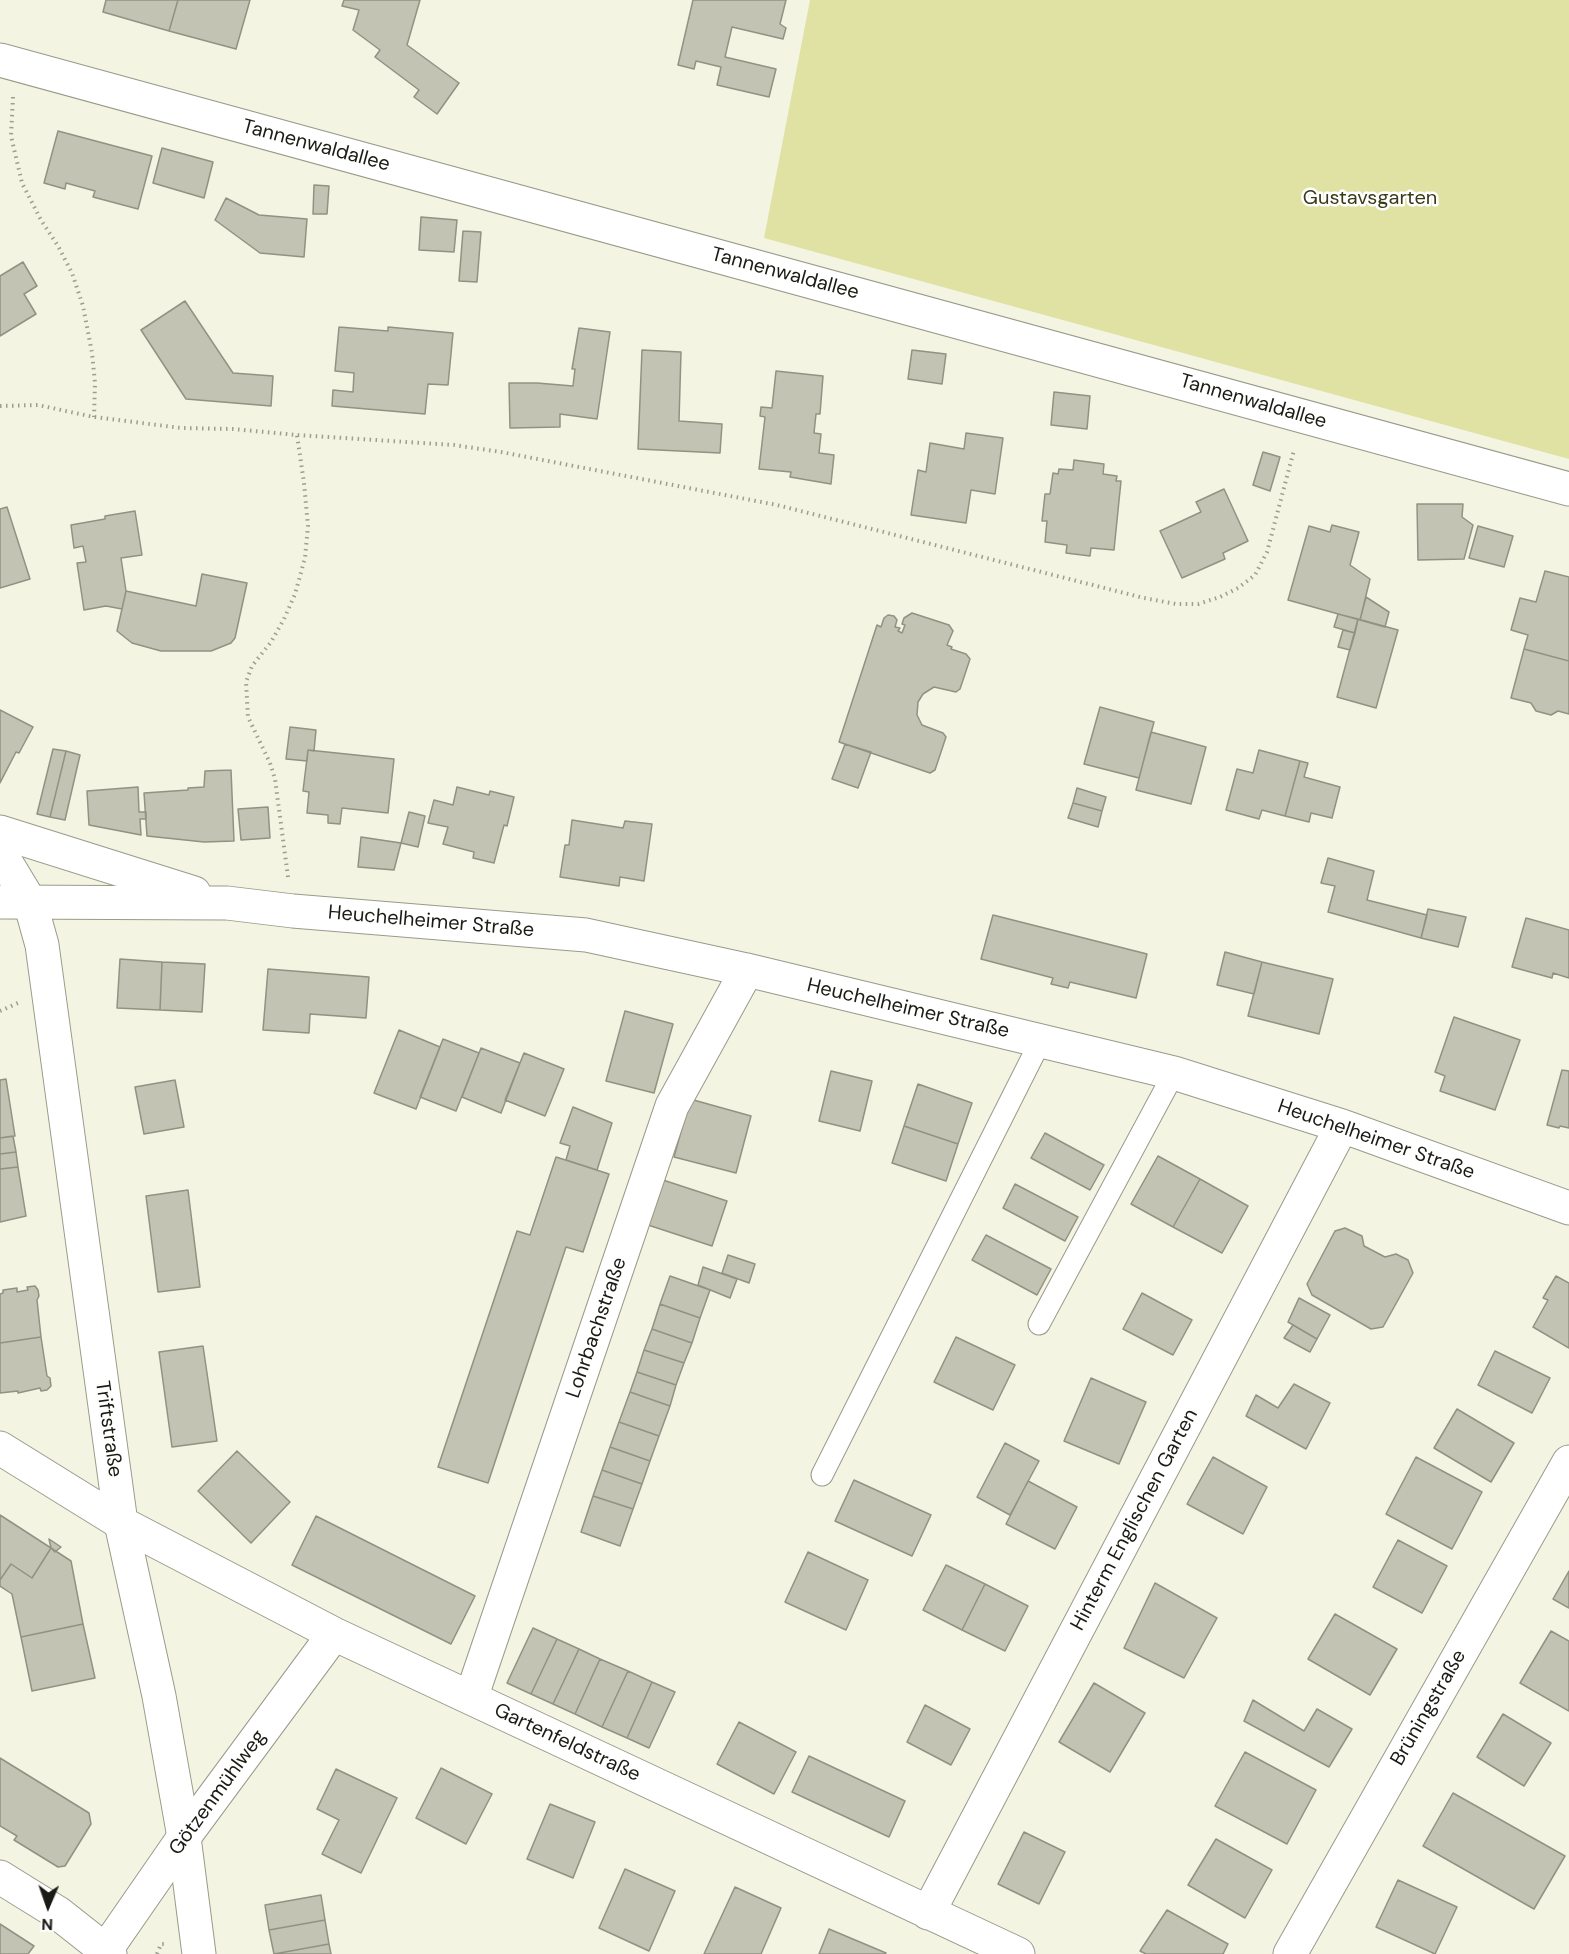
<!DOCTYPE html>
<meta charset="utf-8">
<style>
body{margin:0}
#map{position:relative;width:1569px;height:1954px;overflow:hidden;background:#f4f4e3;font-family:"DM Sans",sans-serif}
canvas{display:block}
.north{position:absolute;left:18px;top:1876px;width:60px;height:60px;-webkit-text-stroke:4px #fff;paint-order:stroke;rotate:182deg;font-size:16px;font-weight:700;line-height:24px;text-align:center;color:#1b1b15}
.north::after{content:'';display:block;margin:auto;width:21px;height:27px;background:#1b1b15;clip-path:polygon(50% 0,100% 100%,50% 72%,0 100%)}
</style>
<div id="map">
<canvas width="1569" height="1954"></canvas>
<div class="north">N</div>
</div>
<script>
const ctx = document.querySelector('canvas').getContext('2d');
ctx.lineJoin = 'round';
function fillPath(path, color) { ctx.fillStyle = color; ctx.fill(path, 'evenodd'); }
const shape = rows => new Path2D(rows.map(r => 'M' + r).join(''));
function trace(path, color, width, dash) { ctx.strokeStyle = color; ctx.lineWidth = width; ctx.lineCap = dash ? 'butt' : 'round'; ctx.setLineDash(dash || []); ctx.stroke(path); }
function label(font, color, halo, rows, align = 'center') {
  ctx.font = font + ' "DM Sans",sans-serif'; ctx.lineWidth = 5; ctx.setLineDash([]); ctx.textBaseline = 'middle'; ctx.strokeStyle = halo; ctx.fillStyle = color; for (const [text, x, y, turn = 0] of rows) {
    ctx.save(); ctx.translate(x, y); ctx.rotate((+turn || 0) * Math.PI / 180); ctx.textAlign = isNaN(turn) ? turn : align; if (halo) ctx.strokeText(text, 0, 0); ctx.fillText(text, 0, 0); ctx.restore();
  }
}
fillPath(shape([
 [810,0,1569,0,1569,459,764,238]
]), '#e0e2a4');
const building = shape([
 [106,0,178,0,169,31,103,12,106,0],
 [178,0,250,0,236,49,169,31,178,0],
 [344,0,420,0,407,45,459,83,437,114,414,97,419,90,375,57,380,50,353,30,359,10,342,6,344,0],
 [693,0,786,0,780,24,786,28,783,39,732,27,725,57,776,69,769,97,717,85,721,67,696,61,694,69,678,65,693,0],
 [58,131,152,156,138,209,93,197,95,191,66,183,65,189,44,183,58,131],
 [162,148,213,162,204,198,153,183,162,148],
 [314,185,329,186,327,214,313,214,314,185],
 [226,198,259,215,307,219,304,257,260,253,215,220,226,198],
 [421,217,457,220,454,252,419,250,421,217],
 [463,231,481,232,477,282,459,281,463,231],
 [23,262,37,286,24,294,36,314,0,336,0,276,23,262],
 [185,301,233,373,273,376,271,406,186,399,141,330,185,301],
 [339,327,388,331,388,327,453,333,448,385,428,384,425,414,332,406,333,390,353,392,354,373,335,371,339,327],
 [579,328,610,332,597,419,560,414,560,427,510,428,509,383,537,383,573,386,575,369,572,369,579,328],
 [642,350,681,352,679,421,722,424,720,453,638,449,642,350],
 [912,350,946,354,942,384,908,379,912,350],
 [776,371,823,376,820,414,816,414,814,433,821,434,819,453,834,455,831,484,790,477,791,472,759,469,765,417,760,416,761,407,772,408,776,371],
 [1054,392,1090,396,1087,429,1051,425,1054,392],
 [966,433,1003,438,995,494,971,490,966,523,911,515,918,470,926,472,930,443,964,449,966,433],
 [1263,452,1280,457,1270,491,1253,485,1263,452],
 [1074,460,1104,464,1103,474,1117,476,1116,481,1121,481,1114,550,1091,548,1090,556,1066,553,1067,545,1045,542,1047,521,1042,521,1045,494,1050,494,1053,473,1058,474,1059,469,1073,470,1074,460],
 [1224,489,1248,541,1223,553,1225,559,1182,578,1160,531,1201,512,1196,502,1224,489],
 [1417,504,1463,504,1462,517,1473,525,1464,559,1418,560,1417,504],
 [7,507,30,579,0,588,0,509,7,507],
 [135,511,142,555,121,558,126,591,122,609,106,606,84,610,77,563,86,562,83,546,74,548,71,525,105,519,105,516,135,511],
 [1332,525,1359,532,1350,565,1370,579,1360,620,1288,600,1309,526,1330,532,1332,525],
 [1478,526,1513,536,1504,567,1469,558,1478,526],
 [1545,571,1569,577,1569,661,1524,649,1528,635,1511,630,1520,598,1536,602,1545,571],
 [202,574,247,583,235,638,231,643,211,651,161,651,132,643,117,631,126,591,196,606,202,574],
 [1366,597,1389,612,1385,627,1360,620,1366,597],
 [912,613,949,625,953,631,947,645,952,647,951,649,966,654,970,659,960,689,956,692,934,687,923,694,918,702,917,715,922,725,943,733,946,737,935,770,930,773,839,742,877,625,881,627,884,618,888,615,894,616,897,620,895,627,900,628,898,631,902,633,905,625,902,624,904,618,912,613],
 [1338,614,1358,619,1355,633,1334,627,1338,614],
 [1358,619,1398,630,1376,708,1337,697,1358,619],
 [1343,630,1355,633,1350,650,1338,647,1343,630],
 [1524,649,1569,661,1569,714,1558,711,1551,715,1536,711,1531,703,1511,698,1524,649],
 [1100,707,1154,722,1139,778,1084,764,1100,707],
 [0,710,33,727,19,753,16,752,0,783,0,710],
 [290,727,316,730,314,751,308,750,307,761,286,759,290,727],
 [1151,732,1206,747,1191,804,1136,790,1151,732],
 [845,744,871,752,858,788,832,779,845,744],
 [53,749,66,751,50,817,37,814,53,749],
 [308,750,394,759,388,813,342,808,340,824,328,823,328,815,307,813,309,792,303,791,308,750],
 [1259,750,1300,761,1285,816,1262,810,1259,819,1226,810,1237,769,1253,773,1259,750],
 [66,751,80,755,65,820,50,817,66,751],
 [1300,761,1308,763,1304,777,1340,787,1332,818,1311,813,1309,822,1285,816,1300,761],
 [231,770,234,841,204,842,147,836,144,793,188,790,188,788,204,787,205,771,231,770],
 [138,787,139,812,146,812,146,819,140,819,141,835,89,825,87,791,138,787],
 [457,787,489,795,490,791,514,797,507,826,504,825,494,863,473,858,474,852,443,844,448,827,428,823,434,800,453,805,457,787],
 [1077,788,1106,797,1102,811,1073,803,1077,788],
 [1073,803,1102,811,1098,827,1068,818,1073,803],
 [268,807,270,838,241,840,238,809,268,807],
 [409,812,425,816,418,847,401,843,409,812],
 [572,820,623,828,625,821,652,824,644,881,620,877,619,886,560,877,565,845,569,845,572,820],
 [361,837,401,843,394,870,358,867,361,837],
 [1328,858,1374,871,1367,900,1427,915,1421,938,1328,912,1335,886,1321,883,1328,858],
 [1428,909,1466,917,1458,947,1421,938,1428,909],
 [993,915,1147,954,1136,998,1070,982,1068,988,1051,984,1053,978,981,959,993,915],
 [1526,918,1569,930,1569,978,1553,973,1552,978,1512,967,1526,918],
 [1225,952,1262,962,1254,994,1217,985,1225,952],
 [120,959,162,962,160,1010,117,1008,120,959],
 [162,962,205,964,202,1012,160,1010,162,962],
 [1262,962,1333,979,1319,1034,1248,1016,1262,962],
 [268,969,369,977,366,1018,310,1014,309,1033,263,1030,268,969],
 [625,1011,673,1024,654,1093,606,1081,625,1011],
 [1454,1017,1520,1040,1495,1110,1440,1091,1445,1076,1435,1072,1454,1017],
 [399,1030,440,1047,416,1109,374,1093,399,1030],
 [443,1039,479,1053,456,1111,420,1097,443,1039],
 [481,1048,520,1063,501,1113,462,1097,481,1048],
 [524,1053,564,1069,545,1116,505,1100,524,1053],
 [1562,1070,1569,1071,1569,1128,1560,1126,1559,1128,1547,1125,1562,1070],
 [831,1071,872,1081,860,1131,819,1121,831,1071],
 [6,1079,15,1136,0,1138,0,1080,6,1079],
 [175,1080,184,1127,144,1134,135,1087,175,1080],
 [918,1084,972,1103,958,1144,904,1126,918,1084],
 [690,1099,751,1116,736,1173,674,1157,690,1099],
 [573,1107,612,1123,597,1170,566,1160,570,1146,560,1143,573,1107],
 [904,1126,958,1144,946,1181,892,1163,904,1126],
 [1045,1133,1104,1165,1090,1190,1031,1158,1045,1133],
 [13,1136,16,1152,0,1154,0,1138,13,1136],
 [16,1152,18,1167,0,1169,0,1154,16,1152],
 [1158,1156,1200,1179,1173,1227,1131,1204,1158,1156],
 [556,1157,609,1174,583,1252,566,1247,488,1483,438,1467,517,1231,530,1235,556,1157],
 [18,1167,26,1216,0,1222,0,1169,18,1167],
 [660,1179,727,1201,712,1246,645,1224,660,1179],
 [1200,1179,1248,1206,1222,1253,1173,1227,1200,1179],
 [1015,1184,1078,1217,1065,1241,1003,1208,1015,1184],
 [188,1190,200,1287,158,1292,146,1196,188,1190],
 [1345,1228,1362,1236,1364,1246,1385,1257,1396,1254,1408,1260,1413,1273,1383,1327,1371,1329,1312,1295,1307,1284,1335,1231,1345,1228],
 [986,1235,1051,1269,1037,1295,972,1260,986,1235],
 [728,1255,755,1264,749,1283,722,1273,728,1255],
 [703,1267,737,1279,730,1298,698,1285,703,1267],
 [670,1276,710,1290,700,1318,660,1304,670,1276],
 [1556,1276,1569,1283,1569,1348,1533,1327,1548,1300,1543,1298,1556,1276],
 [35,1286,38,1290,39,1296,37,1300,41,1337,0,1343,0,1294,3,1293,3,1290,17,1288,17,1292,28,1290,27,1287,35,1286],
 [1142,1293,1192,1320,1173,1355,1123,1329,1142,1293],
 [1299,1298,1330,1315,1317,1339,1288,1322,1299,1298],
 [660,1304,700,1318,692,1343,652,1329,660,1304],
 [1293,1325,1317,1339,1310,1352,1284,1338,1293,1325],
 [652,1329,692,1343,684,1363,644,1350,652,1329],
 [41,1337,47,1376,50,1378,51,1386,47,1390,41,1391,40,1388,18,1393,18,1391,0,1393,0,1343,41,1337],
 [956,1337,1015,1365,993,1410,934,1382,956,1337],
 [203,1346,217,1441,172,1447,159,1352,203,1346],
 [644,1350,684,1363,676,1385,637,1372,644,1350],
 [1495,1351,1550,1378,1532,1413,1478,1385,1495,1351],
 [637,1372,676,1385,670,1406,630,1392,637,1372],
 [1091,1378,1146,1402,1119,1464,1064,1441,1091,1378],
 [1294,1384,1330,1403,1306,1449,1246,1416,1256,1395,1278,1408,1294,1384],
 [630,1392,670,1406,659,1436,619,1422,630,1392],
 [1457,1409,1514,1443,1491,1482,1434,1448,1457,1409],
 [619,1422,659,1436,650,1461,610,1447,619,1422],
 [1005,1443,1039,1461,1010,1515,977,1497,1005,1443],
 [610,1447,650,1461,642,1484,602,1470,610,1447],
 [237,1451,290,1502,251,1543,198,1491,237,1451],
 [1213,1457,1267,1487,1243,1534,1187,1504,1213,1457],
 [1416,1457,1482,1492,1452,1549,1386,1514,1416,1457],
 [602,1470,642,1484,633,1509,593,1496,602,1470],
 [854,1480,931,1515,912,1556,835,1521,854,1480],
 [1028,1481,1077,1507,1055,1549,1006,1524,1028,1481],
 [593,1496,633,1509,620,1546,581,1532,593,1496],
 [0,1515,51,1548,32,1578,11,1564,0,1580,0,1515],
 [316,1516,475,1596,451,1644,292,1565,316,1516],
 [49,1539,61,1547,55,1552,51,1548,49,1539],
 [1398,1540,1447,1566,1422,1613,1373,1587,1398,1540],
 [51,1548,71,1561,83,1624,21,1637,12,1594,0,1586,0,1580,11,1564,32,1578,51,1548],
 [808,1552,868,1580,846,1630,785,1602,808,1552],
 [946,1565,985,1584,962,1630,923,1610,946,1565],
 [1569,1571,1569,1608,1553,1599,1569,1571],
 [1155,1583,1217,1618,1184,1678,1124,1648,1155,1583],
 [985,1584,1028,1606,1005,1651,962,1630,985,1584],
 [1335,1614,1397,1649,1370,1695,1308,1659,1335,1614],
 [83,1624,95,1678,32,1691,21,1637,83,1624],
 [533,1628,557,1639,531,1694,507,1683,533,1628],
 [1551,1631,1569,1641,1569,1711,1520,1683,1551,1631],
 [557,1639,579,1649,553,1704,531,1694,557,1639],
 [579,1649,600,1659,575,1714,553,1704,579,1649],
 [600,1659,628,1671,602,1727,575,1714,600,1659],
 [628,1671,652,1682,627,1738,602,1727,628,1671],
 [652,1682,675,1692,649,1748,627,1738,652,1682],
 [1094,1683,1145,1713,1110,1772,1059,1742,1094,1683],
 [1253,1700,1304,1731,1317,1709,1352,1729,1329,1767,1244,1721,1253,1700],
 [925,1705,970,1729,951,1765,907,1742,925,1705],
 [1503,1714,1551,1743,1524,1786,1477,1757,1503,1714],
 [739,1722,796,1752,774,1794,717,1764,739,1722],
 [1245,1752,1316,1790,1287,1844,1215,1806,1245,1752],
 [809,1756,905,1801,889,1837,792,1792,809,1756],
 [0,1758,89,1813,91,1824,65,1866,58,1867,14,1840,17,1836,0,1826,0,1758],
 [441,1768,492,1794,466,1844,416,1818,441,1768],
 [336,1769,397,1798,361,1873,322,1854,339,1820,317,1809,336,1769],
 [1453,1793,1565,1856,1534,1909,1423,1846,1453,1793],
 [550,1804,595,1822,573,1878,527,1859,550,1804],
 [1024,1832,1065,1852,1039,1904,998,1884,1024,1832],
 [1216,1839,1272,1870,1245,1918,1188,1885,1216,1839],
 [625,1869,675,1891,649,1951,599,1928,625,1869],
 [1398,1880,1457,1907,1435,1954,1376,1927,1398,1880],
 [735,1887,781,1908,761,1954,704,1954,735,1887],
 [321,1895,325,1920,269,1930,265,1905,321,1895],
 [1167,1910,1228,1944,1223,1954,1146,1954,1140,1951,1167,1910],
 [325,1920,329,1944,274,1954,269,1930,325,1920],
 [0,1924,34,1946,28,1954,0,1954,0,1924],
 [829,1929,886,1953,885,1954,819,1954,829,1929],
 [329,1944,331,1954,274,1954,329,1944]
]);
fillPath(building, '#c2c3b3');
trace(building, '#919282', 1.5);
const lane = shape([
 [1039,1324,1174,1073],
 [822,1475,1041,1040]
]);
const street = shape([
 [0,60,1569,489],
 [0,832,194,893],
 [0,902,227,903,293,911,586,935,747,970,1174,1073,1342,1126,1569,1208],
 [0,1448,121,1523,334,1634,1018,1954],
 [471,1698,672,1106,747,970],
 [0,1877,58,1913,110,1954],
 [928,1913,1342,1126],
 [103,1954,184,1837,334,1634],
 [1290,1954,1569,1462]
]);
const secondary = shape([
 [0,856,7,864,30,902,42,945,121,1523,159,1696,184,1837,199,1954]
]);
trace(lane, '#9a9a8b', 23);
trace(street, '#9a9a8b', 35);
trace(secondary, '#9a9a8b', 35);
trace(shape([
 [13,97,11,136,22,183,41,220,58,246,72,273,83,306,92,353,95,383,94,417],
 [0,406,38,405,94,417,181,428,233,429,297,435,454,445,501,452,777,505,1144,598,1176,604,1198,604,1220,597,1238,588,1255,575,1267,552,1294,450],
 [288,877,275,779,270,763,248,717,246,682,252,666,271,642,284,619,295,594,305,558,308,526,304,483,297,435],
 [0,1011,18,1003],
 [157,1954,161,1944,164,1944]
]), '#9d9d91', 4, [1.5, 4.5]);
trace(lane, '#fff', 21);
trace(street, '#fff', 33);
trace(secondary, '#fff', 33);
label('20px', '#1b1b15', '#fff', [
 ["Tannenwaldallee",316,146,15],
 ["Tannenwaldallee",785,274,15],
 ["Tannenwaldallee",1253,402,16],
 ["Heuchelheimer Straße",431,922,5],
 ["Heuchelheimer Straße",908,1009,13],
 ["Heuchelheimer Straße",1376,1140,19],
 ["Lohrbachstraße",597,1328,-71],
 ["Triftstraße",108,1429,82],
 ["Hinterm Englischen Garten",1135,1520,-62],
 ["Brüningstraße",1429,1708,-60],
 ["Gartenfeldstraße",567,1743,25],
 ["Götzenmühlweg",218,1793,-54]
]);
label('20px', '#3a3a19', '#fff', [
 ["Gustavsgarten",1370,199]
]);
</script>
